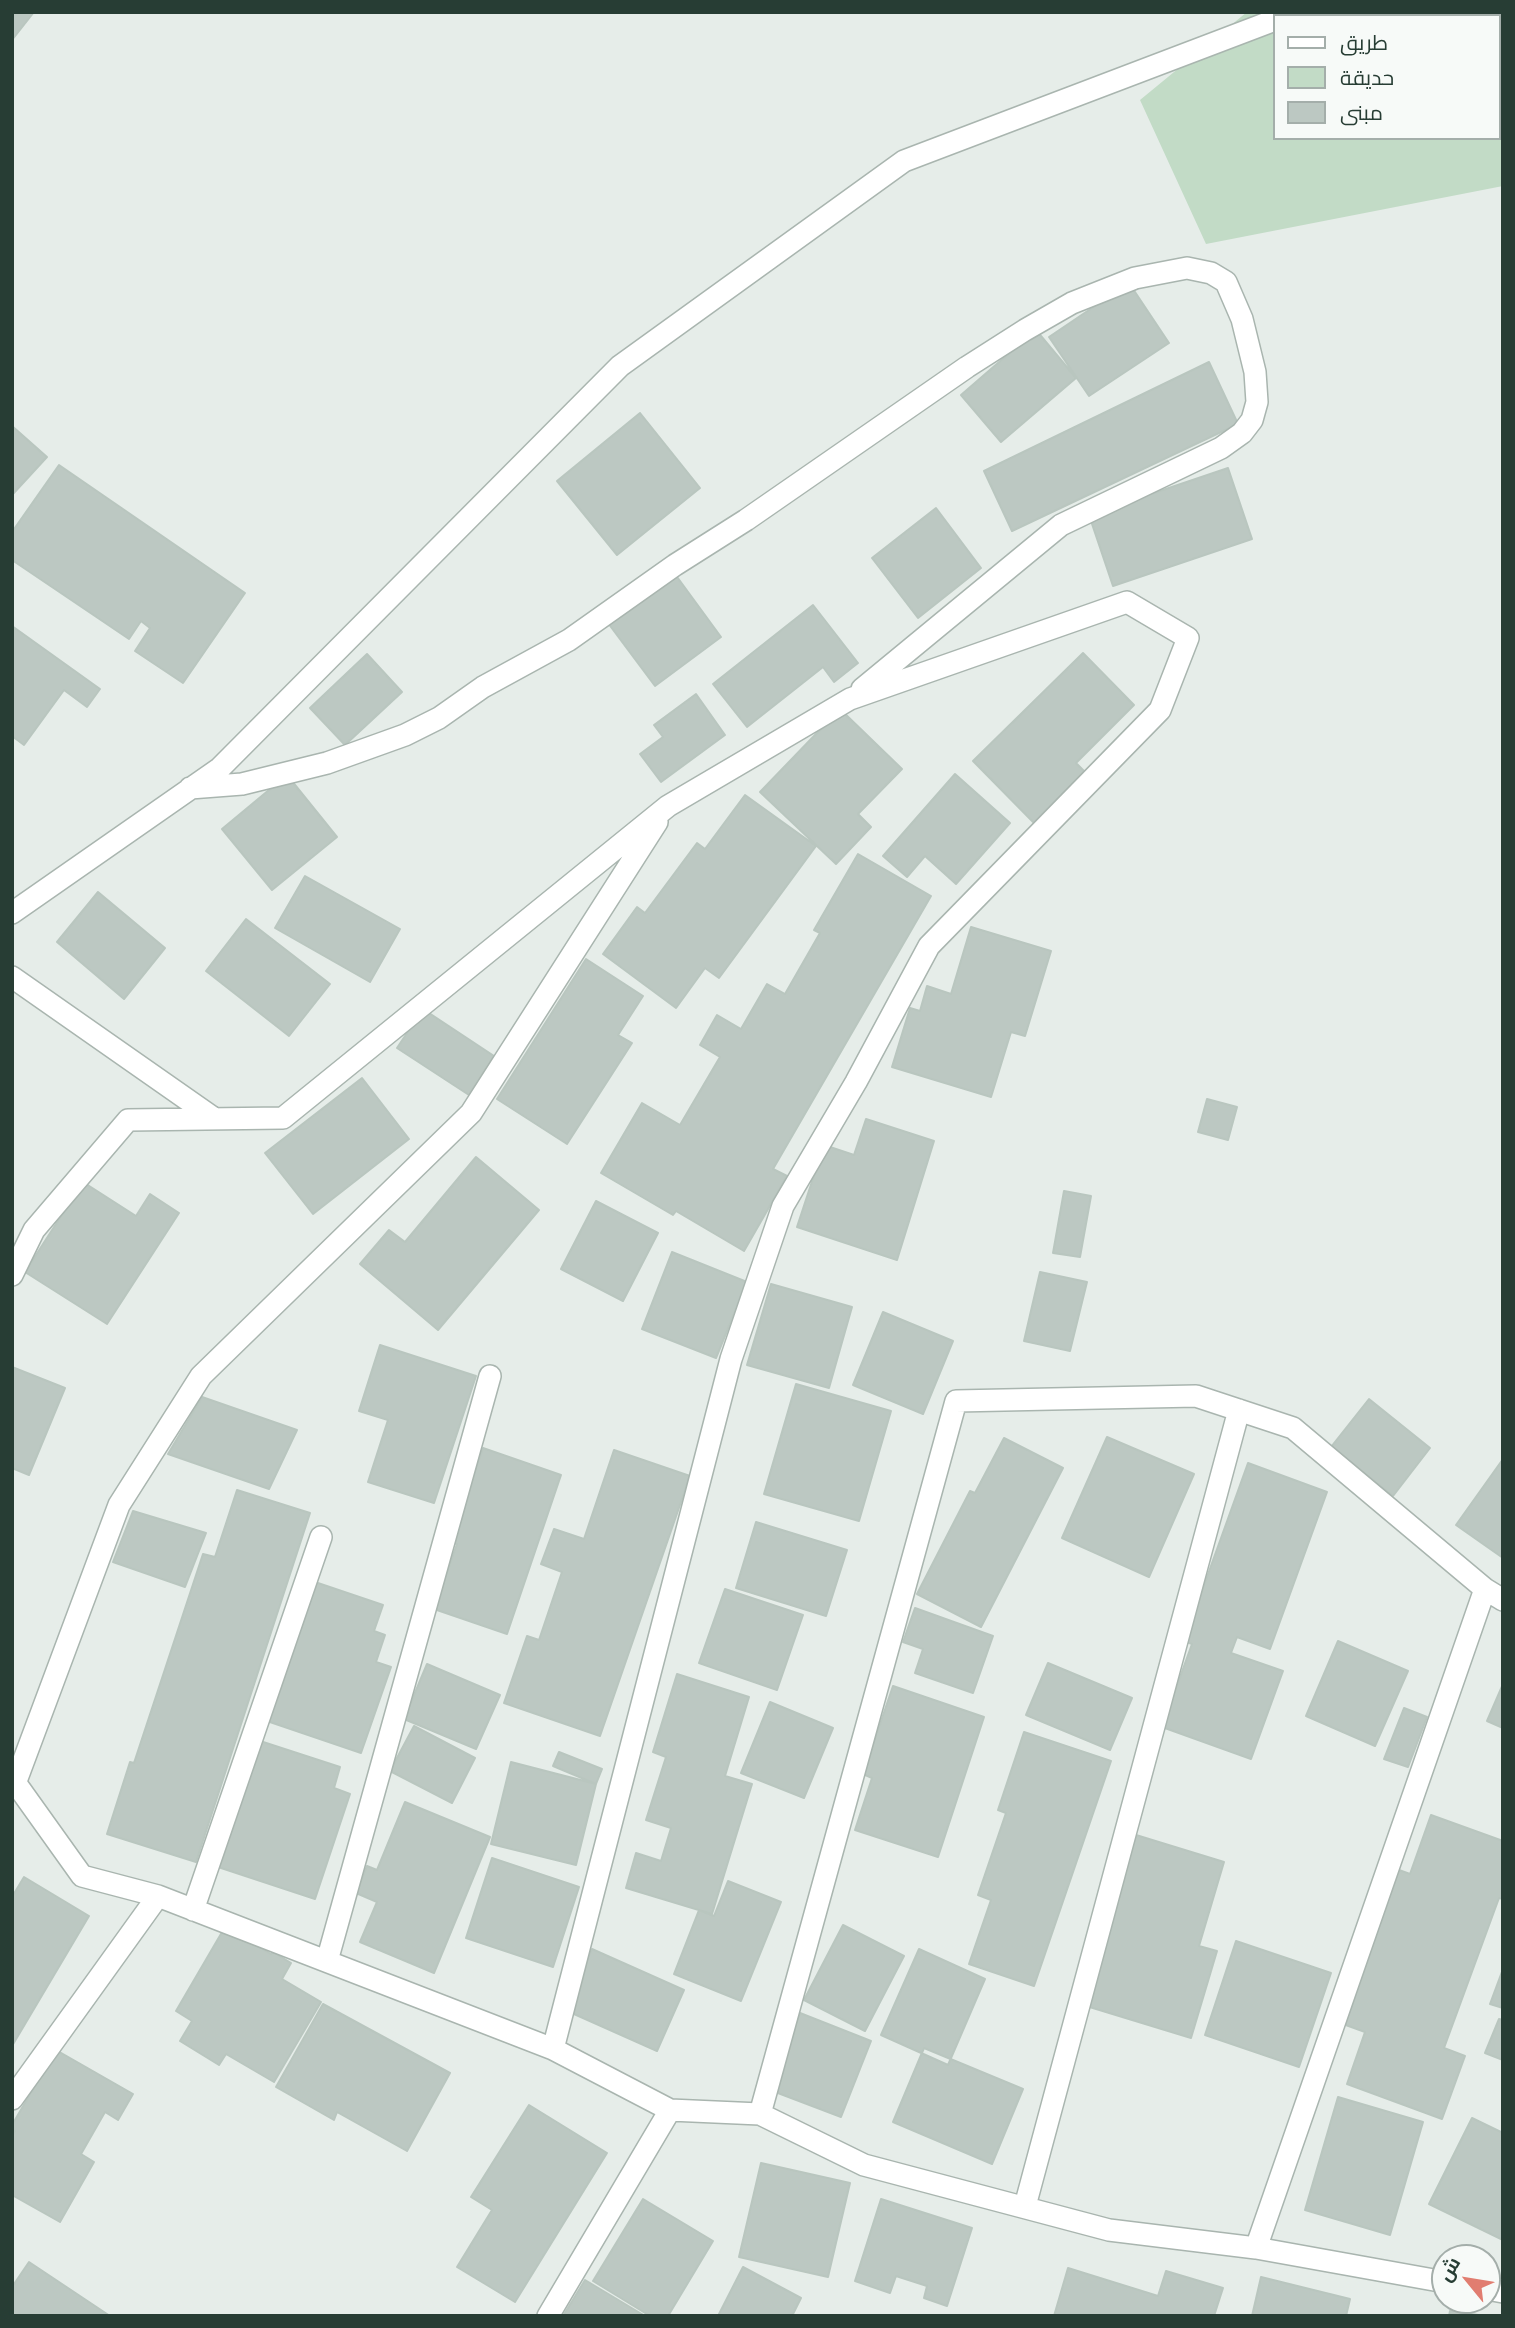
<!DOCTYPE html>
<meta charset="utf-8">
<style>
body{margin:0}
#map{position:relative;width:1515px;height:2328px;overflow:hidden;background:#e6ede9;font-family:Karla,Cairo,sans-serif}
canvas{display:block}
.frame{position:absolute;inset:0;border:14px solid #273d34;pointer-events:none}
.legend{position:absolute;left:1273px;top:14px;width:228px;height:126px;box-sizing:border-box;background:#f7faf8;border:2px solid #a4aeaa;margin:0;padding:9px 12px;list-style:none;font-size:21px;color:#273d34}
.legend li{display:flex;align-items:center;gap:14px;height:35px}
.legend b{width:35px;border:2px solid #a4aeaa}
.north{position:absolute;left:1431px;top:2244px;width:70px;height:70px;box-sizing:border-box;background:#f7faf8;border:2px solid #a4aeaa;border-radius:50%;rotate:300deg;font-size:19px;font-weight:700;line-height:28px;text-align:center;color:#273d34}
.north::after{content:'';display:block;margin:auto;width:24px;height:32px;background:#e17d70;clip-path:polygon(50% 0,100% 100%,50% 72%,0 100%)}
</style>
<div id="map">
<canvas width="1515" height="2328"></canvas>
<div class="frame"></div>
<ul class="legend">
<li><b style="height:9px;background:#fff"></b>طريق</li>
<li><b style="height:19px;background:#c2dbc6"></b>حديقة</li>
<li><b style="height:19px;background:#bcc8c2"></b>مبنى</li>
</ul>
<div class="north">ش</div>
</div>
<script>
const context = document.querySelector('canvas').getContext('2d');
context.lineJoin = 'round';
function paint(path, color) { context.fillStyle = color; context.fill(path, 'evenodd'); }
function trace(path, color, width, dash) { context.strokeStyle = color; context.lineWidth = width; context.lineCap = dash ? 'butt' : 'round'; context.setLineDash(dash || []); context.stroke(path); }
const green = new Path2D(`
 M1247 12H1503V186L1206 244 1140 100ZM1275 16H1499V138H1275Z`);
const building = new Path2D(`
 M12 12H34L12 40Z
 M1438 12H1497L1498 16H1439Z
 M1499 21 1503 33V51L1499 52Z
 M1129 283 1169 343 1089 396 1049 337Z
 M1036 330 1076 378 1001 442 961 395Z
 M1209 362 1238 424 1012 531 984 471Z
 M640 413 700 488 617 555 557 481Z
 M12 426 47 457 12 495Z
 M59 465 245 593 183 683 135 651 150 628 141 621 129 639 12 560V532Z
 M1228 468 1252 539 1113 586 1089 515Z
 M936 508 981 568 918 618 872 558Z
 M672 570 721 637 655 686 605 619Z
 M813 605 858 663 834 682 823 667 747 727 713 684Z
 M12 626 100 689 87 707 64 690 24 745 12 736Z
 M1083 653 1134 705 1076 763 1087 774 1036 825 973 761Z
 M367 654 402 692 345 745 310 708Z
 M696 694 725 735 661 782 640 754 663 737 654 725Z
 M840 709 902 769 858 814 871 827 836 864 760 792Z
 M955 774 1010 823 956 884 925 856 907 877 883 856Z
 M287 775 337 837 272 890 222 829Z
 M745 795 816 846 719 978 705 968 676 1008 603 954 637 907 645 913 697 843 705 849Z
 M858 854 931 896 773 1169 787 1176 744 1251 676 1211 673 1215 601 1173 642 1103 680 1125 720 1057 700 1045 717 1015 741 1029 767 984 785 994 820 933 814 930Z
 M305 876 400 929 370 982 275 928Z
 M98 892 165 948 124 999 57 942Z
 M246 919 330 984 289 1036 206 971Z
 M971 927 1051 951 1025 1036 1011 1032 991 1097 892 1067 910 1008 920 1011 927 986 951 994Z
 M586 959 643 996 618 1035 632 1043 567 1144 497 1099Z
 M423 1009 494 1056 469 1095 397 1048Z
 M362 1078 409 1139 313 1214 265 1153Z
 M1207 1099 1237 1107 1228 1140 1198 1132Z
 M866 1119 934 1141 897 1260 797 1227 824 1145 854 1155Z
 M476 1157 539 1210 438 1330 360 1264 389 1230 405 1242Z
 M83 1182 136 1216 150 1194 179 1213 107 1324 25 1272Z
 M1064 1191 1091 1196 1080 1257 1053 1253Z
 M596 1201 658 1233 623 1301 561 1269Z
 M672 1252 747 1282 716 1358 642 1329Z
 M1040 1272 1087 1282 1070 1351 1024 1341Z
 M771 1284 852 1307 829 1388 747 1365Z
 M883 1312 953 1341 923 1414 853 1385Z
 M380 1345 476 1376 434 1503 368 1482 388 1420 359 1411Z
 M12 1367 65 1388 29 1475 12 1468Z
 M796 1384 891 1411 859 1521 764 1494Z
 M202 1397 297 1430 269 1489 168 1454Z
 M1369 1399 1430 1448 1393 1496 1331 1447Z
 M1107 1437 1194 1474 1149 1577 1062 1538Z
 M1004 1438 1063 1468 981 1627 917 1594 970 1491 975 1493Z
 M483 1448 561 1475 507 1634 434 1609 457 1544 450 1542Z
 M614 1450 690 1476 600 1736 504 1703 527 1636 539 1640 562 1572 541 1564 554 1529 584 1539Z
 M1503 1459V1558L1456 1525Z
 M1248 1463 1327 1492 1270 1649 1237 1637 1231 1653 1283 1671 1251 1759 1162 1727 1192 1644 1184 1641Z
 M237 1490 310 1513 196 1862 107 1834 130 1762 134 1763 203 1554 215 1557Z
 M133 1511 206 1533 185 1587 113 1562Z
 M756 1522 847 1550 826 1616 736 1588Z
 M312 1581 383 1605 374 1631 385 1635 376 1662 391 1667 361 1753 264 1720Z
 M725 1589 803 1615 777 1690 699 1663Z
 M915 1608 993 1636 973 1693 915 1673 923 1649 903 1642Z
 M1338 1641 1408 1671 1375 1746 1306 1716Z
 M1048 1663 1132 1698 1110 1750 1026 1715Z
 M427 1664 500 1695 476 1749 404 1719Z
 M677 1674 749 1697 725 1776 752 1784 712 1914 626 1888 636 1853 661 1861 671 1828 646 1820 666 1757 653 1752Z
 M1503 1684V1728L1487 1721Z
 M893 1686 984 1717 938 1857 855 1830 872 1778 863 1774Z
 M770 1702 833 1728 804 1798 741 1773Z
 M1404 1708 1427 1717 1408 1767 1384 1759Z
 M414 1726 475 1758 452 1803 390 1771Z
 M1024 1732 1111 1761 1034 1986 969 1964 991 1900 978 1895 1006 1813 998 1810Z
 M257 1740 340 1767 334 1788 350 1794 315 1899 215 1866Z
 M559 1752 602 1769 596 1784 553 1766Z
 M511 1762 596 1784 576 1865 491 1844Z
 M405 1802 490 1837 434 1973 360 1942 377 1902 356 1893 367 1866 377 1870Z
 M1431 1815 1503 1841V1899L1499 1898 1444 2048 1465 2056 1442 2119 1347 2084 1365 2032 1343 2024 1399 1870 1410 1874Z
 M1136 1835 1224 1862 1199 1946 1217 1951 1191 2038 1083 2005Z
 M492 1858 579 1887 553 1967 466 1938Z
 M24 1877 89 1916 12 2046V1897Z
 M728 1881 781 1902 741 2001 674 1974 699 1910 714 1916Z
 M843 1925 904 1956 865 2031 804 2000Z
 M225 1927 271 1954 273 1952 291 1963 282 1979 321 2002 274 2082 226 2054 219 2065 180 2041 192 2021 176 2011Z
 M1236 1941 1331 1973 1299 2067 1205 2035Z
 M592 1949 684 1990 657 2051 565 2010Z
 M919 1949 985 1979 948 2065 881 2035Z
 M1503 1969V2008L1490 2004Z
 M323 2004 450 2073 407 2151 337 2112 334 2120 276 2087Z
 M800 2013 871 2041 841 2117 770 2090Z
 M1499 2019 1503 2020V2060L1485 2053Z
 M924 2048 1023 2089 992 2164 893 2122Z
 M56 2050 133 2094 118 2120 105 2112 81 2154 94 2162 60 2222 12 2195V2136L15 2131 12 2130V2125Z
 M1338 2097 1423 2122 1390 2235 1305 2210Z
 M529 2105 607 2153 515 2302 457 2267 492 2210 471 2197Z
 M1472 2118 1503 2133V2240L1429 2204Z
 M761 2163 850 2183 828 2277 739 2257Z
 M643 2199 713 2241 668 2316H650L593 2281Z
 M881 2199 972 2228 947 2306 924 2298 927 2286 896 2276 890 2293 855 2281Z
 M29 2262 110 2316H12V2287Z
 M743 2267 801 2298 792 2316H718Z
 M1068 2268 1158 2296 1166 2271 1223 2288 1214 2316H1054Z
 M1261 2277 1350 2299 1346 2316H1252Z
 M585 2280 645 2316H563Z
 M1450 2311 1485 2316H1449Z`);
const street = new Path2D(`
 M1287 16 1296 12
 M190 788 242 784 327 763 405 735 439 718 483 687 569 640 675 565 746 520 967 367 1025 330 1072 303 1135 278 1187 268 1211 273 1226 282 1242 319 1255 372 1257 402 1252 420 1242 433 1221 448 1061 525 862 689
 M12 913 220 768 620 366 904 161 1275 20
 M12 977 215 1119
 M12 1275 34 1230 128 1120 283 1118 668 806 850 699 1127 602 1188 638 1160 710 929 946 856 1082 783 1206 731 1359 553 2049
 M12 1778 82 1876 158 1896
 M16 1781 119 1505 201 1376 471 1113 657 822
 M193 1910 321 1537
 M327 1961 490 1376
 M12 2099 158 1896 553 2049 670 2110
 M760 2114 956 1401 1196 1396 1293 1428 1485 1589 1503 1600
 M1025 2206 1239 1410
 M1256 2248 1485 1589
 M1487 2289 1503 2292
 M548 2316 670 2110 760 2114 864 2165 1109 2230 1256 2248 1445 2282`);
paint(green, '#c2dbc6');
paint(building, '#bcc8c2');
trace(building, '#b9c6bf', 2);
trace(street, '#a9b5af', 24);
trace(street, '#fff', 21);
</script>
